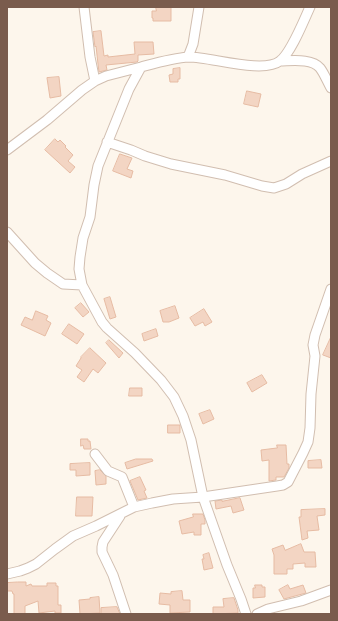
<!DOCTYPE html>
<style>
body{margin:0}
#map{position:relative;width:338px;height:621px;overflow:hidden;background:#fdf6ec;font-family:"Open Sans",sans-serif}
canvas{display:block}
.frame{position:absolute;inset:0;border:8px solid #7a5c4d;pointer-events:none}
</style>
<div id="map">
<canvas width="338" height="621"></canvas>
<div class="frame"></div>
</div>
<script>
const context = document.querySelector('canvas').getContext('2d');
context.lineJoin = 'round';
function paint(path, color) { context.fillStyle = color; context.fill(path, 'evenodd'); }
function trace(path, color, width, dash) { context.strokeStyle = color; context.lineWidth = width; context.lineCap = dash ? 'butt' : 'round'; context.setLineDash(dash || []); context.stroke(path); }
const building = new Path2D(`
 M156 7H171V21H153V18H152V11H156Z
 M101 31 104 56 108 55V57L135 54 134 42H153L154 54 138 55V61L137 62 106 65 107 70 99 72 98 64 96 46 95 47 93 32Z
 M180 68V79H178V82H170L169 75 173 74V69Z
 M59 77 61 96 50 98 47 78Z
 M247 91 261 94 258 107 244 104Z
 M55 139 58 142 60 140 66 146 65 147 73 155 68 161 75 167 70 173 45 150Z
 M120 154 132 158 127 169 133 171 131 178 113 171Z
 M110 297 116 317 110 319 104 299Z
 M81 303 89 312 83 317 75 308Z
 M175 306 179 318 169 322H163L160 311Z
 M204 309 212 322 205 326 203 322 195 326 190 318Z
 M36 311 48 316 46 320 51 323 45 336 21 325 25 317 32 320Z
 M69 324 84 334 77 344 62 334Z
 M156 329 158 336 144 341 142 334Z
 M331 337V358L323 355Z
 M109 340 123 353 119 358 106 343Z
 M90 348 106 363 98 373 93 369 84 382 77 377 82 370 76 366 81 358V357Z
 M262 375 267 383 252 392 247 383Z
 M130 388H142V396H129Z
 M210 410 214 419 203 424 199 414Z
 M168 425H180V433H168Z
 M81 439H88V441H90L91 449H84L83 445 81 446Z
 M277 445H286L287 464H289V468L284 477H276V480L269 481V460L262 461 261 450 277 448Z
 M136 459H152L153 461 127 469 125 463Z
 M321 460 322 468H308V461Z
 M90 463V475L76 476V470H70V464Z
 M100 470 106 476V484L96 485 95 471Z
 M140 477 146 490 144 491 147 498 138 500 130 481Z
 M77 497H93L92 516H76Z
 M240 498 244 510 233 513 231 506 216 509 215 501 222 500V501Z
 M325 509V515L317 516 319 530 307 531 308 538 302 540 299 517H301V510Z
 M193 514H203L205 520V524H201V535H194V532L182 534 179 521 193 517Z
 M301 544 304 552H315L316 567H305V563L293 564V569H287V574H274V555L272 549 283 545 285 550Z
 M209 553 213 568 204 570 202 559H204L203 555Z
 M18 582H26V586L31 584 32 586H47V583H56V586H58V605H61V613H55V611L39 613 38 601 25 606V614H14V594H13L12 591H7V583Z
 M255 585H262V587H265V597L253 598V588H255Z
 M288 585 290 589 303 585 306 593 284 599 279 590Z
 M182 591 183 600H190V612L170 613V605L159 604 160 593 171 594V592Z
 M99 597 100 613 80 614 79 600 90 599V598Z
 M234 598 238 610V613L213 614V607H224L223 599Z
 M117 607 120 614H101V608Z`);
const street = new Path2D(`
 M84 7 90 57 95 81
 M188 57 193 44 199 7
 M280 61C291 61 312 58 320 68 324 73 327 81 331 88
 M107 142 131 150 145 156 171 164 225 175 262 186 274 188 286 184 302 174 331 161
 M7 150 47 120 82 90 95 81 106 76 141 67
 M7 232 35 263 47 273 63 284 82 285
 M95 454 108 471 122 477 134 507
 M120 516 103 542 102 547V552L113 575 126 614
 M7 574 20 571 28 568 36 564 55 549 73 536 96 526 134 507 152 503 173 499 203 497 277 486 283 485 288 482 303 453 308 442 310 428 311 394 315 356 313 345 315 335 331 289
 M246 614 241 599 227 565 203 497 191 440 183 416 174 397 161 380 135 353 107 328 102 322 82 285 79 269 80 257 83 238 90 217 94 185 98 166 129 89 141 67C156 63 173 58 189 57 211 57 263 74 280 61 291 53 304 20 310 7
 M257 614 268 609 301 601 331 590`);
paint(building, '#f3d5c3');
trace(building, '#e6bba3', 1);
trace(street, '#d1beb0', 11);
trace(street, '#fff', 9);
</script>
